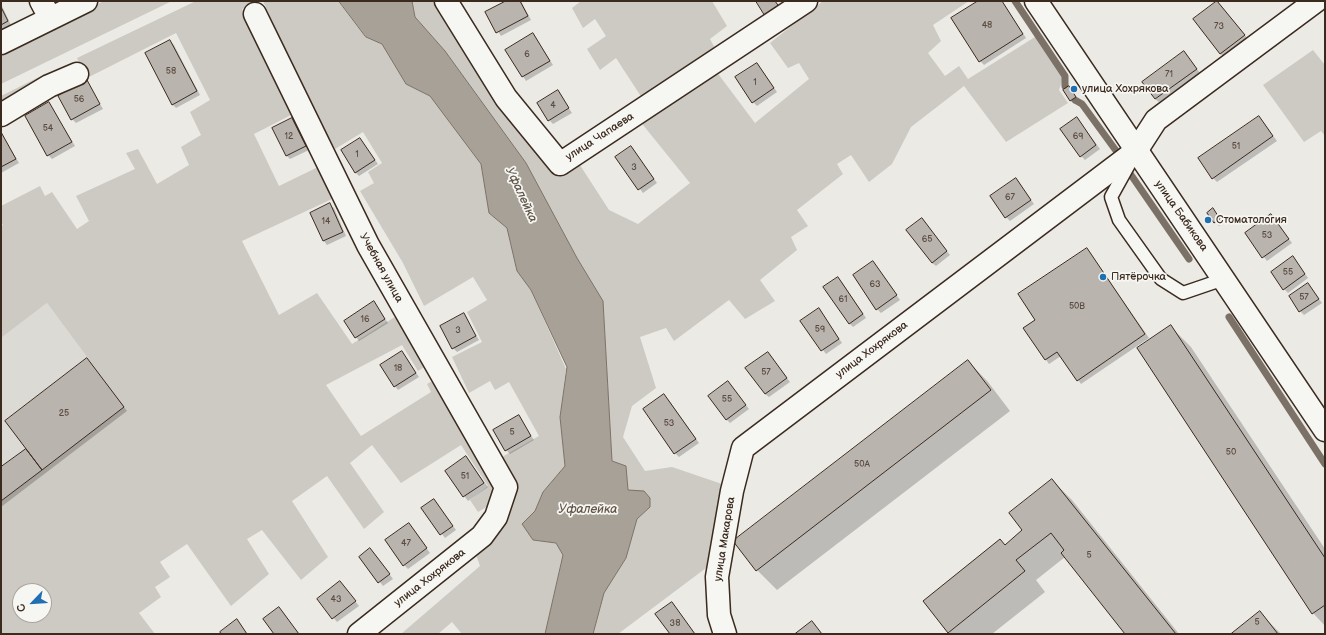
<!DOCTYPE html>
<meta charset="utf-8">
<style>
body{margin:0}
#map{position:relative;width:1326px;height:635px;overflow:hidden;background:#ebeae5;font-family:"Balsamiq Sans",sans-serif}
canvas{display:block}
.frame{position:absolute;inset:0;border:2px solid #3b2a1e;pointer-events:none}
.north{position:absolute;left:12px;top:583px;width:40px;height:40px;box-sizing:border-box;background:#f6f6f2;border:1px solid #aba49d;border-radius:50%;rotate:245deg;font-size:11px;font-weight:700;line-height:16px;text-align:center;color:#3b2a1e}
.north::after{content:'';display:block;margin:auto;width:14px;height:18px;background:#1f6fb2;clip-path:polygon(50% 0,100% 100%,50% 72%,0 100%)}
</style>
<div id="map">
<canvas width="1326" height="635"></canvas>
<div class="frame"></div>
<div class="north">С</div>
</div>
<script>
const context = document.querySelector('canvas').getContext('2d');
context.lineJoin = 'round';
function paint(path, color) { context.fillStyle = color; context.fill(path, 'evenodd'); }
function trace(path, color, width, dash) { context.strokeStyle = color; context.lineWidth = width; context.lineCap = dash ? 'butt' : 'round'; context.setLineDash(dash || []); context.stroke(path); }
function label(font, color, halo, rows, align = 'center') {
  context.font = font + ' "Balsamiq Sans",sans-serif'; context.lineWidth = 3.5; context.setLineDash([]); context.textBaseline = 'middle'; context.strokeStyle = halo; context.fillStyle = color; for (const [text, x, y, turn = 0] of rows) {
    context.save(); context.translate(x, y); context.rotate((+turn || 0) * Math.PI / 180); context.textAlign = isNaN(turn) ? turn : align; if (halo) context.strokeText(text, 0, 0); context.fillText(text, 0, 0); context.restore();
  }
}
const built = new Path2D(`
 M47 303 124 407 1 501V338Z`);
const green = new Path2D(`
 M104 1H172L1 84V52Z
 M196 1H261L242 9 269 58 293 114 254 134 279 186 318 167 332 199 242 241 279 315 317 293 352 344 398 315 429 364 418 371 402 345 326 385 361 436 431 392 427 384 436 379 502 489 498 500 478 512 470 500 488 486 461 445 401 483 372 445 350 463 384 512 364 529 327 476 292 501 328 557 301 580 262 530 247 539 269 574 231 606 187 544 160 562 170 577 155 587 161 597 139 613 155 634H1V501L124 407 47 303 1 338V226L3 225 1 222V206L40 186 45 196 52 192 77 229 89 221 76 196 135 169 126 153 138 149 157 184 189 165 181 147 201 135 190 112 210 100 176 33 87 78 77 58ZM20 591H44V615H20Z
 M263 1H339L366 37 382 44 406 84 430 96 481 164 489 213 507 228 517 271 531 290 566 369 560 417 565 466 543 492 535 511 522 524 533 540 556 543 563 555 545 634H462L452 622 438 634H401L480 566 475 552 512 488 517 485 502 457 539 436 509 382 495 390 490 381 469 393 452 357 482 342 467 312 487 300 473 277 424 306 403 263 360 191 374 183 368 172 382 163 363 132 335 149 300 82Z
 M412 1H436L498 101 578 162 609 210 638 224 690 183 639 120 716 71 755 123 809 79 799 63 788 68 770 43 823 1H969L933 25 941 41 928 53 945 76 959 66 968 79 1035 37 1063 78 1059 90 1068 103 1006 142 964 86 911 127 892 164 869 182 851 155 837 164 843 174 797 210 808 226 791 237 797 250 760 280 775 301 745 319 729 300 674 341 666 328 640 337 656 388 632 406 623 437 645 471 672 467 725 485 710 565 618 634H593L604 593 626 558 637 519 650 507 644 491H628L626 466 612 461 603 301 577 258 526 163 445 51 415 17Z
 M581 1H712L727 26 710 39 717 52 642 98 616 58 600 70 587 49 606 36 595 19 583 28 572 8Z
 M1313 50 1325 65V136L1321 131 1304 142 1263 85Z
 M49 72 1 102V96Z`);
const water = new Path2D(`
 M339 1H412L415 17 445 51 526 163 577 258 603 301 612 461 626 466 628 490 644 491 650 498V507L637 519 626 558 604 593 593 634H545L563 555 556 543 533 540 522 524 535 511 543 492 565 466 560 417 567 367 531 290 517 271 507 228 489 213 481 164 430 96 406 84 382 44 366 37Z`);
const shadow = new Path2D(`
 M508 1H521L531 20 501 36 486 12Z
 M980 1H1002L1026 38 984 65 980 61Z
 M1218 2 1248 39 1224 58 1195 20Z
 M1 4 11 25 1 30Z
 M533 34 553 65 526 81 506 50Z
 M170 41 174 45 200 95 176 108 172 104Z
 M1188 57 1200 73 1159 102 1155 99Z
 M757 64 777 92 757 106 753 102Z
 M87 82 103 109 76 123 72 119Z
 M1069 87 1079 101 1074 104 1070 100Z
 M558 92 572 113 553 124 549 120Z
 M49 104 75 146 52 159 48 155Z
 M1259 117 1277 141 1217 182 1213 178Z
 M292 119 295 123 309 150 290 159 286 155Z
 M1080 122 1100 149 1085 160 1081 156Z
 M1 133 19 163 1 173Z
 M360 139 378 164 359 176 355 172Z
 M634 151 657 183 643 193 616 157Z
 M1016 179 1034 204 1010 221 1006 217Z
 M330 205 334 208 346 236 327 245 324 241 311 213Z
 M1213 210 1223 223 1219 226 1208 213Z
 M1271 216 1292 243 1267 261 1246 233Z
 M922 219 950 255 936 266 932 263Z
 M1087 249 1149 338 1081 384 1061 356 1049 364 1024 329 1037 320Z
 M1293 257 1308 278 1288 293 1284 289Z
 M873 262 900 300 881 313 877 309Z
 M842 282 866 318 853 327 849 323Z
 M1308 285 1322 303 1304 315 1300 311Z
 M374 303 388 323 359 341 356 337Z
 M819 309 842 343 826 354 801 321Z
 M463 314 479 340 457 352 453 348Z
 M1171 327 1191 347 1325 549V626L1313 613Z
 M402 352 419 377 398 390 395 386Z
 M768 353 790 382 769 397 765 394Z
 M968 361 988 382 1010 411 777 590 757 570 735 541Z
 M91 363 127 411 1 507V468L27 449Z
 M728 382 749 409 730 423 726 419Z
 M668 399 699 443 679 457 675 453Z
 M518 417 534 440 510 454 506 450Z
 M466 457 488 487 468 501 446 471Z
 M1052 480 1072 500 1179 634H1127L1065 557 1036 580 1045 592 992 634H951L949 632 1000 540 1005 545 1024 531Z
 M434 500 456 530 445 538 423 508Z
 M409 524 430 553 408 569 404 565Z
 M374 553 393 579 383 586 360 557Z
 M340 582 359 606 337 622 318 599Z
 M1260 613 1281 634H1233Z`);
const stream = new Path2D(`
 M1015 1 1065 76V86
 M1075 100 1082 104 1117 152
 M1129 172 1189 259
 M1229 317 1325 464`);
const building = new Path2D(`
 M506 1H520L528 16 496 33 485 12Z
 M756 1H775L780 8 766 17Z
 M978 1H1002L1023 34 979 62 951 18Z
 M1217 1 1245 35 1220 54 1193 19Z
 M1 7 8 21 1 25Z
 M533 33 550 61 522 77 505 50Z
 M170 40 197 91 172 105 145 53Z
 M1184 51 1197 69 1155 99 1142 82Z
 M757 63 774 88 752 103 735 77Z
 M87 80 100 104 71 120 58 96Z
 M1069 86 1076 97 1070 101 1063 90Z
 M558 90 569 108 548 121 537 103Z
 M49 102 72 142 47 156 25 116Z
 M1259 116 1273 136 1212 179 1198 158Z
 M1077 117 1096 145 1080 157 1060 129Z
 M292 118 306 146 286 156 272 128Z
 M1 132 16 159 1 167Z
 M360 138 375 160 355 173 341 150Z
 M631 146 654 179 638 190 615 157Z
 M1016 178 1031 200 1005 218 990 196Z
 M330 203 343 232 323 241 310 213Z
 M1213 208 1220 219 1214 223 1207 213Z
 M1271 214 1289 239 1262 258 1245 233Z
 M922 218 947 251 932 263 906 230Z
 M1087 248 1145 334 1077 381 1057 352 1045 360 1023 328 1035 320 1018 294Z
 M1293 256 1305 274 1283 290 1271 272Z
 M873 261 897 295 876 310 853 275Z
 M838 277 863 314 849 324 823 287Z
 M1308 283 1319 299 1299 312 1289 296Z
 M374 301 385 319 355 338 344 321Z
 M819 308 839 339 821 351 800 321Z
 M464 313 476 336 452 349 440 326Z
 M1171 325 1325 558V605L1312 614 1137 348Z
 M402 351 416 373 394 387 380 365Z
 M768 352 787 378 765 394 745 368Z
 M87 358 124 407 42 470 5 421Z
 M968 360 991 390 756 571 733 541Z
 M728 381 746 405 726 420 708 396Z
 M664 394 696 439 674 454 643 409Z
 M519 415 531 436 505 451 493 430Z
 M26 449 42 470 1 501V467Z
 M466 456 484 483 463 497 445 471Z
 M1052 479 1176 634H1125L1061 553 1064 550 1051 533 1016 560 1025 571 948 633 923 601 1000 539 1005 545 1022 530 1009 513Z
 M434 499 453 526 440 535 421 508Z
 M409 523 427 548 403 566 385 540Z
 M370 548 390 574 378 583 359 557Z
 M340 581 356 601 332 619 317 599Z
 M672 602 695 634H670L655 614Z
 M279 607 299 634H274L263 619Z
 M1260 611 1278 634H1231Z
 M237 619 247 634H221L220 632Z
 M812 621 822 634H795Z`);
const service = new Path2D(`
 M1131 161 1111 197 1119 220 1161 279 1183 293 1224 279`);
const minor = new Path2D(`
 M41 1 50 18
 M446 1 506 98 560 164 806 1
 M255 14 368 245 506 487 496 517 482 536 359 634
 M1 43 86 1
 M1 115 49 86 77 74
 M725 634 719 615 717 577 732 491 743 448 1136 151 1156 120 1316 1`);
const primary = new Path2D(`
 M1036 1 1325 430`);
const markers = [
 [1074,89,4,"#1f6fb2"],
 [1208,220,4,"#1f6fb2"],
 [1103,277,4,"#1f6fb2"]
];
const numberNames = [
 ["48",987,26],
 ["73",1219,27],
 ["6",527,55],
 ["58",171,72],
 ["71",1169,75],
 ["1",755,83],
 ["56",79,100],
 ["4",553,106],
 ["54",48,129],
 ["12",289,137],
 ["69",1078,137],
 ["51",1236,147],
 ["1",357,155],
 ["3",634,168],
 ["67",1010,198],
 ["14",326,222],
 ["53",1267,236],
 ["65",927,240],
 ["55",1288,273],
 ["63",875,285],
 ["57",1304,298],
 ["61",843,300],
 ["50В",1077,307],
 ["16",365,320],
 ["59",820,330],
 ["3",458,331],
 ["18",398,369],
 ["57",766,373],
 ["55",727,400],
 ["25",64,414],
 ["53",669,424],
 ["5",512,433],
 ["50",1231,453],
 ["50А",862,465],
 ["51",465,477],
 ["47",406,544],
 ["5",1089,556],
 ["43",336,600],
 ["5",1257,623],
 ["38",675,624]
];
const poiNames = [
 ["улица Хохрякова",1082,89],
 ["Стоматология",1216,220],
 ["Пятёрочка",1111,277]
];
const streetNames = [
 ["улица Чапаева",600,137,-33],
 ["улица Бабикова",1181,216,55],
 ["Учебная улица",381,268,61],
 ["улица Хохрякова",872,350,-37],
 ["улица Макарова",725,539,-81],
 ["улица Хохрякова",430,578,-38]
];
const waterNames = [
 ["Уфалейка",521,195,65],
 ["Уфалейка",588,510]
];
paint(built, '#dcdad4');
paint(green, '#cdcac4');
paint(water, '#a8a198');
trace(water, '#7c7167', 1);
paint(shadow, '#0003');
trace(stream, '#7c7167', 7);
paint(building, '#bab4ae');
trace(building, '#3b2a1e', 1);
trace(service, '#3b2a1e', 15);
trace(minor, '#3b2a1e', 25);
trace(primary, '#3b2a1e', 25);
trace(service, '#f6f6f2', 12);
trace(minor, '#f6f6f2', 22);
trace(primary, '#f6f6f2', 22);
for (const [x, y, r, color] of markers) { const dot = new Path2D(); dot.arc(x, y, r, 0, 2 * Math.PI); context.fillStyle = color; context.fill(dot); trace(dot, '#f6f6f2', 1.5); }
label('9px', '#5b4c42', null, numberNames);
label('11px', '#3b2a1e', '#f6f6f2', poiNames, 'left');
label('11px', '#3b2a1e', '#f6f6f2', streetNames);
label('italic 12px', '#615449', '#f6f6f2', waterNames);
</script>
